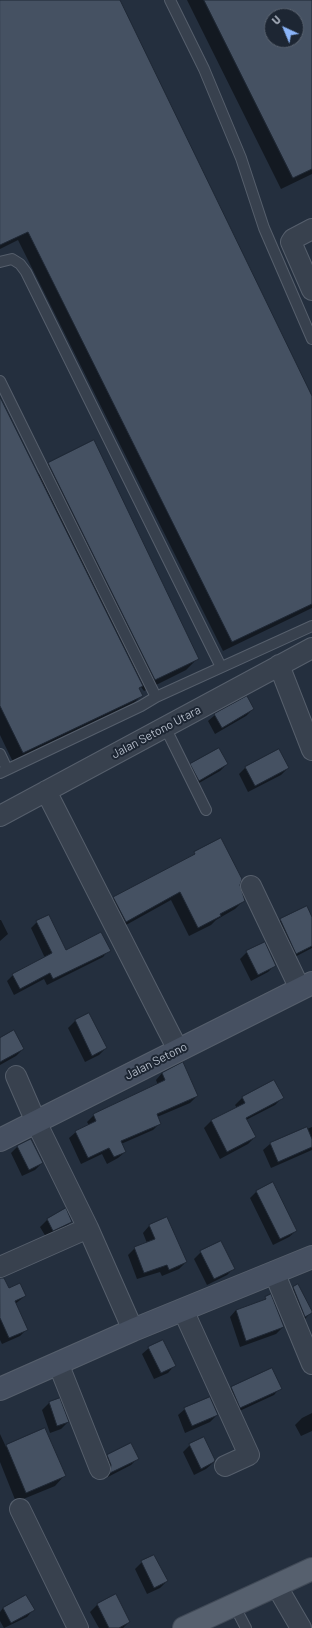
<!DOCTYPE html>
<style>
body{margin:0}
#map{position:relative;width:312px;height:1628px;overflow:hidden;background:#242f3e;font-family:Barlow,sans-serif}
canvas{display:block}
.north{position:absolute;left:264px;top:8px;width:40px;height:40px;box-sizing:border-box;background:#1d2633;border:1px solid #59626f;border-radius:50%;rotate:316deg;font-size:11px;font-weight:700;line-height:16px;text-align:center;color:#b4bcc9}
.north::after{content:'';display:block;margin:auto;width:14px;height:18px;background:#8ab4f8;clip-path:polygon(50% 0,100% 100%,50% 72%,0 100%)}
</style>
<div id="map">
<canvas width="312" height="1628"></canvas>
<div class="north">U</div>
</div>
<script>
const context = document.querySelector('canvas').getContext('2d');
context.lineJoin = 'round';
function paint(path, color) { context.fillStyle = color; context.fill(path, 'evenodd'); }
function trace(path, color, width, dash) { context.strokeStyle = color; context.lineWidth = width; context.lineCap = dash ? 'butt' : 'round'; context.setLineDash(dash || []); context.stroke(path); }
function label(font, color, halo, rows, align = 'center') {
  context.font = font + ' Barlow,sans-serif'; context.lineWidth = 4; context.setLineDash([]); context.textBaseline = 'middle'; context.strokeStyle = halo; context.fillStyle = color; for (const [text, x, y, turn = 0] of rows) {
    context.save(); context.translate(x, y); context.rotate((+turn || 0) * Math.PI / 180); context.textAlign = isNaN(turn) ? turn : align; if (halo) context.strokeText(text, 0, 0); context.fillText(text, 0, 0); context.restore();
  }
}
const shadow = new Path2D(`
 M0 0H119L312 398V608L223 651 18 240 0 249Z
 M187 0H312V174L281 189ZM272 16H296V40H272Z
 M0 399 38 474 48 464 93 442 197 659 186 670 144 691 141 687 139 689 142 695 132 705 13 762 0 735Z
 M253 709 246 716 215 734 208 721 215 715Z
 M278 750 288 768 281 775 248 792 239 774 245 768Z
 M227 764 220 771 192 787 184 772 191 765Z
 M195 853 238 885 244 900 235 909 216 920 211 925 189 936 171 900 117 930 105 907 114 898 191 857Z
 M0 920H1L8 934 0 941Z
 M281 920H312V948L289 960 274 927Z
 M37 922 65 951 109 950 103 957 47 985 44 979 14 995 7 981 13 975 45 958 31 928Z
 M247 952 275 965 268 972 251 981 240 959Z
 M89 1014 106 1048 99 1055 85 1062 68 1028 75 1021Z
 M0 1039 23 1049 16 1056 0 1065Z
 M162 1073 197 1096 190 1103 157 1117 160 1123 153 1130 121 1144 125 1152 118 1158 107 1164 102 1154 81 1164 69 1138 76 1132 89 1125 87 1122 94 1115 158 1085 156 1080Z
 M273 1082 282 1098 275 1105 246 1120 255 1137 248 1144 220 1159 204 1128 211 1121 237 1108 235 1105 242 1098Z
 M312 1127V1150L271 1168 263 1150 270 1144Z
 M18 1146 42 1163 35 1170 22 1176 11 1153Z
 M257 1191 296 1231 289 1237 273 1245 250 1198Z
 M65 1210 71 1222 64 1229 46 1237 40 1227 47 1220Z
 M167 1218 186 1262 179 1269 162 1276 160 1272 137 1279 128 1255 135 1248 147 1243 143 1233 149 1226Z
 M201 1252 233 1269 227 1275 207 1285 194 1259Z
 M298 1285 311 1312 305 1319 298 1323 286 1295Z
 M0 1293 25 1296 15 1304 27 1329 20 1336 2 1344 0 1340Z
 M266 1298 283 1327 276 1334 240 1347 230 1317 236 1310 262 1302Z
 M149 1348 174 1366 168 1373 154 1379 142 1354Z
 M271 1369 280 1388 274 1395 233 1414 225 1395 231 1388Z
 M59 1400 68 1422 61 1429 50 1433 42 1410 49 1403Z
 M185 1409 217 1415 210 1422 185 1433 178 1415Z
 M312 1413V1431L301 1436 295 1425 302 1418Z
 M0 1434 6 1447 7 1446 64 1476 55 1486 16 1502 0 1462Z
 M190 1445 214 1462 206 1469 194 1475 183 1452Z
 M108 1456 138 1458 131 1465 104 1479V1472L101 1463Z
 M142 1562 167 1581 160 1588 147 1594 135 1569Z
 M116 1596 129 1622 123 1628H99L90 1612 97 1605Z
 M3 1608 33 1610 27 1617 4 1628 0 1621V1612Z`);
const building = new Path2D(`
 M0 0H120L312 396V604L232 642 28 232 0 245Z
 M204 0H312V169L293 178ZM272 16H296V40H272Z
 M0 397 143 686 139 688 143 696 23 753 0 706Z
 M94 440 199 659 155 680 48 463Z
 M247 696 254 709 222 728 214 714Z
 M219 748 228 764 199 781 190 764Z
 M279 749 289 768 255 786 245 767Z
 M221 838 242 879 240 885 245 901 220 914 221 916 198 928 180 892 126 922 113 897 195 854 194 852Z
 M307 906 312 917V946L296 954 280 919Z
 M49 915 66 950 101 932 111 951 53 979 50 973 20 989 12 974 52 953 36 921Z
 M265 942 276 966 258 975 246 951Z
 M89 1013 107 1048 92 1056 75 1020Z
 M14 1030 24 1049 0 1062V1038Z
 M183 1062 198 1096 157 1114 161 1124 121 1141 126 1152 114 1157 109 1148 88 1158 75 1131 96 1121 93 1114 165 1080 162 1073Z
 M274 1080 284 1098 246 1118 256 1137 227 1152 211 1120 245 1103 242 1097Z
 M307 1127 312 1139V1147L278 1162 270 1143Z
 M31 1139 43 1163 29 1170 17 1146Z
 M273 1182 297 1231 280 1239 256 1191Z
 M66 1208 72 1222 53 1231 47 1219Z
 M167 1217 187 1262 169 1270 167 1265 144 1273 134 1247 155 1239 149 1225Z
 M221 1241 235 1269 214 1279 200 1251Z
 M0 1278H4L9 1288 20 1283 26 1296 15 1301 28 1330 9 1338 0 1318Z
 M298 1284 312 1311V1313L305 1317 293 1287Z
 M271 1294 284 1327 246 1341 236 1310 266 1299 265 1297Z
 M163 1340 176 1366 161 1373 148 1347Z
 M272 1368 282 1389 240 1408 231 1387Z
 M210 1397 218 1415 192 1426 184 1408Z
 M60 1398 69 1422 57 1426 49 1402Z
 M45 1428 66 1476 26 1493 6 1445Z
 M204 1437 215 1460 214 1462 201 1469 189 1444Z
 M131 1443 139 1459 110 1473 111 1465 107 1455Z
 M154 1555 168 1581 154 1588 141 1561Z
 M116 1594 130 1622 119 1628H109L97 1604Z
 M26 1595 35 1610 11 1623 3 1608Z`);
const lane = new Path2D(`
 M170 0 204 69 241 158 264 228 312 339
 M0 262 12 259 20 264 26 272 221 667
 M0 381 156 697
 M165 727 206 810
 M0 754 7 769
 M0 773 141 706 156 697 312 626
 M234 1605 246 1628`);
const street = new Path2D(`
 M312 229 293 239 291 242 312 290
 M279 665 312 750
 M46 791 178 1050
 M0 816 312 648
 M251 886 300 989
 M16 1076 36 1122 88 1228 133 1330
 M0 1267 88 1228
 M274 1272 312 1364
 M183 1310 249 1455 225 1466
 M58 1363 100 1469
 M20 1509 78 1628
 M276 1585 301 1628`);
const secondary = new Path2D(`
 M0 1140 312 983
 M0 1389 133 1330 312 1257`);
const primary = new Path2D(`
 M184 1628 312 1569`);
const streetNames = [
 ["Jalan Setono Utara",156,732,-28],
 ["Jalan Setono",156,1061,-27]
];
paint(shadow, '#0007');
paint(building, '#455162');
trace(building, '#1f2835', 1);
trace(lane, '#565f6c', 12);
trace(street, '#565f6c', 22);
trace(secondary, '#565f6c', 24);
trace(primary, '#414a57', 24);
trace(lane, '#38414e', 10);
trace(street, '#38414e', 20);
trace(secondary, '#465061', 22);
trace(primary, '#56606e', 22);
label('12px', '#b4bcc9', '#1d2633', streetNames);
</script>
